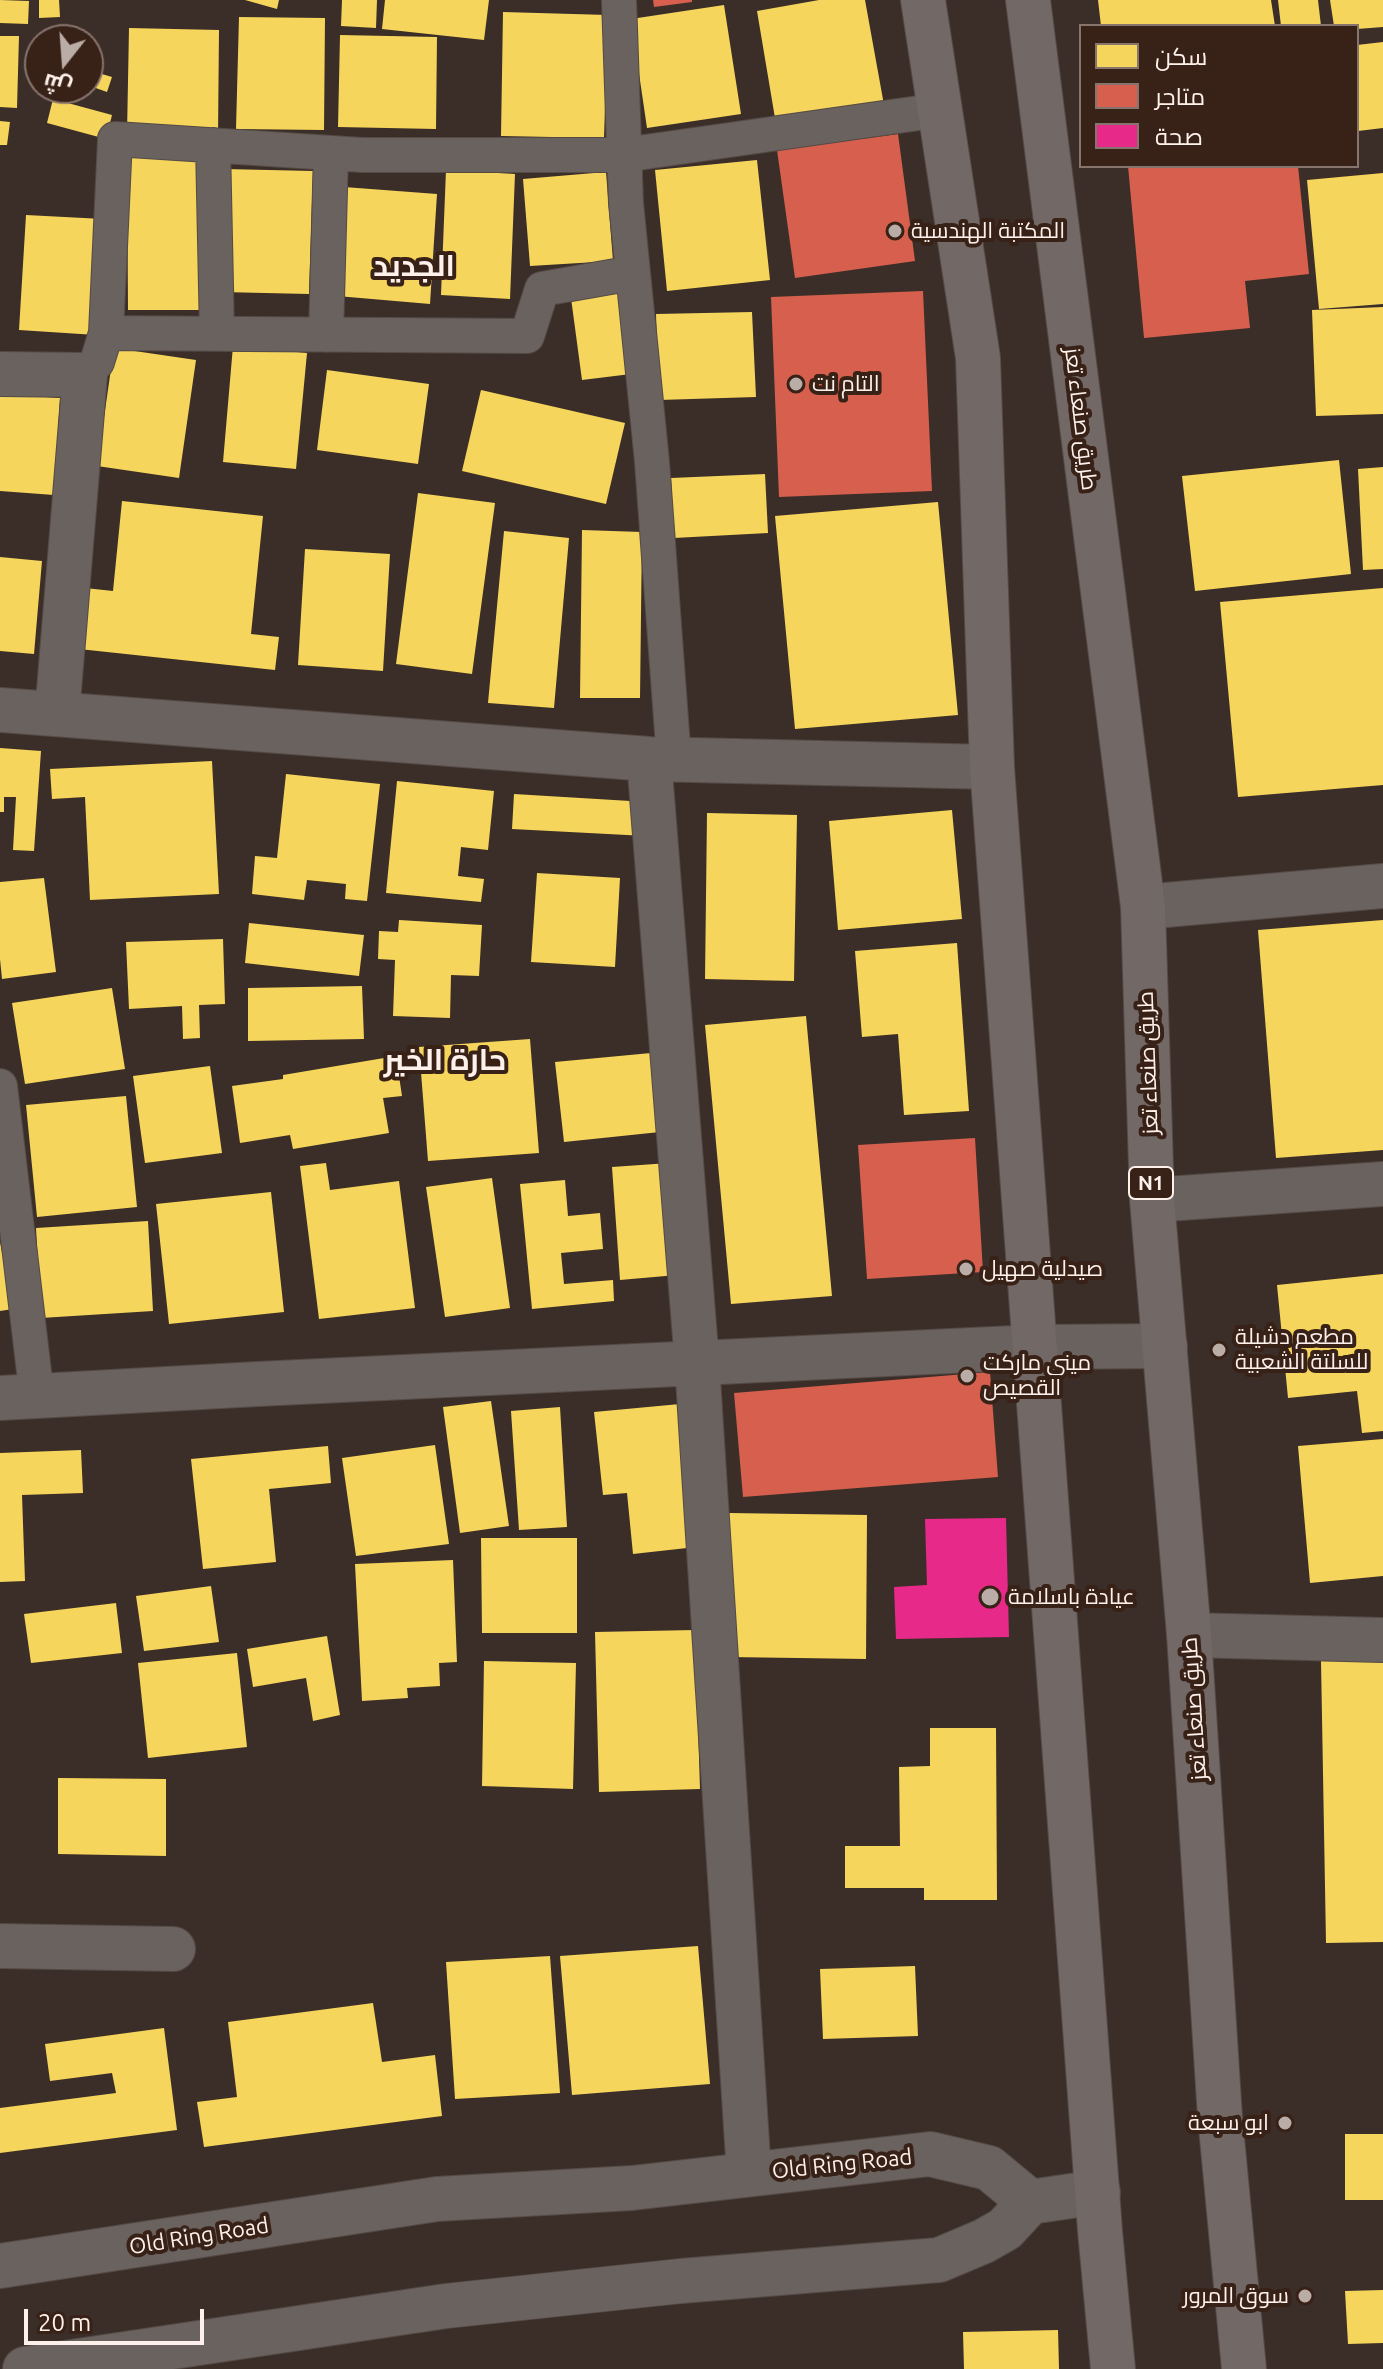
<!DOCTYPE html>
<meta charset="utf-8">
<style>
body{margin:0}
#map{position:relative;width:1383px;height:2369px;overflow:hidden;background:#3b2e28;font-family:Ubuntu,Cairo,sans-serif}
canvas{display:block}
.legend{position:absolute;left:1079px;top:24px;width:280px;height:144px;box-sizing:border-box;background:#382117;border:2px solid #87746c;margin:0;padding:10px 14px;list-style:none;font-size:24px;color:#fef1ec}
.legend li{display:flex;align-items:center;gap:16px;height:40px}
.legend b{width:40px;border:2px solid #87746c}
.north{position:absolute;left:24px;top:24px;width:80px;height:80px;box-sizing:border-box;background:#382117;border:2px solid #87746c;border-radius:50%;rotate:197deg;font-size:22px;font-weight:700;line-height:32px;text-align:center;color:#fef1ec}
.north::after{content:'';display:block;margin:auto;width:28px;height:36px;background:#baada7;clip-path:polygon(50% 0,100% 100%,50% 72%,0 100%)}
.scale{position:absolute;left:24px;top:2309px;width:180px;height:36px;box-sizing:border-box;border:4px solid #fef1ec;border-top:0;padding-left:10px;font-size:24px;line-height:28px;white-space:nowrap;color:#fef1ec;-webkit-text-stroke:6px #382117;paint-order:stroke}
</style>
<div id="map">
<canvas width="1383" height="2369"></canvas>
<ul class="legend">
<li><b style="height:22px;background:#f6d55c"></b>سكن</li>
<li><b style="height:22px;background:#d6604d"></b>متاجر</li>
<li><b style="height:22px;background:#e7298a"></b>صحة</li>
</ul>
<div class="north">ش</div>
<div class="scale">20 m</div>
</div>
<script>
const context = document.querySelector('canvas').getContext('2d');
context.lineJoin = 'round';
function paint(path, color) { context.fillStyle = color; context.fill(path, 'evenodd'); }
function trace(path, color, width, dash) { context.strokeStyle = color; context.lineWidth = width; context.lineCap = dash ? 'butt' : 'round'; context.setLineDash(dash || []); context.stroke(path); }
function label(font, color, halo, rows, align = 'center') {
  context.font = font + ' Ubuntu,Cairo,sans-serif'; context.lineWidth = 8; context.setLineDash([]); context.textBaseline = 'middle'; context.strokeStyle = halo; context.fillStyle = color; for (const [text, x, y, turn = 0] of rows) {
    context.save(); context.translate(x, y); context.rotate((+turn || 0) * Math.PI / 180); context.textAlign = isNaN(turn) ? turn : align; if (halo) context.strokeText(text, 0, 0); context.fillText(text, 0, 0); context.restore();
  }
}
const homes = new Path2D(`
 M0 0 29 1 28 24 0 23Z
 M39 0H59L60 17 39 18Z
 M245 0H279L277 9Z
 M342 0H377L376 28 341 26Z
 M385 0H489L484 40 382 29Z
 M819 0H865L884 105 776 124 757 11Z
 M1098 0H1271L1275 26H1101Z
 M1278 0H1318L1321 26H1281Z
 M1330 0H1383V27L1357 29V26H1334Z
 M724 5 741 114 647 128 631 19Z
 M503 12 608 15 604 138 501 136Z
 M239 17 325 18 324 130 236 129Z
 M129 28 219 30 218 136 127 134Z
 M340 35 437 37 436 129 338 127Z
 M0 36H19L17 108 0 107Z
 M1383 42V128L1358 131 1357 45Z
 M95 72 112 77 107 92 90 86Z
 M53 99 112 115 106 139 47 123Z
 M0 121 10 122 7 145H0Z
 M127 149H199L200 310H128Z
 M757 160 770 280 667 291 655 170Z
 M224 169 313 171 309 294 221 292Z
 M446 170 515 174 510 299 441 295Z
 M606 172 613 261 530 266 523 179Z
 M1383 173V304L1319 309 1307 180Z
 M344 187 437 194 430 304 337 296Z
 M26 215 103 219 96 335 19 330Z
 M620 291 631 374 582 380 571 298Z
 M1383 307V414L1316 416 1312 310Z
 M752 312 756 397 659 400 656 314Z
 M233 346 307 353 296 469 223 462Z
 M114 348 196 360 179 478 97 466Z
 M327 370 429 384 418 464 317 450Z
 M481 390 625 423 606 504 462 471Z
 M0 394 60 398 54 495 0 491Z
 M1339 460 1351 574 1195 591 1182 476Z
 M1383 467V569L1363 570 1358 469Z
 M765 474 768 533 674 538 671 478Z
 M418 493 495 503 472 674 396 664Z
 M122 501 263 516 251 634 279 637 275 670 79 649 85 588 113 591Z
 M938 502 958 715 795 729 775 516Z
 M582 530 642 532 640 698H580Z
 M504 531 569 538 554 708 488 703Z
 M305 549 390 554 383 671 298 665Z
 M0 557 42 561 34 654 0 651Z
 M1383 588V785L1238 797 1220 602Z
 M0 748 41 751 34 851 13 850 16 797H4V812H0Z
 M212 761 219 894 90 900 85 797 52 799 50 769Z
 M286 774 380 784 367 901 345 899 346 884 307 880 304 900 252 894 255 856 277 858Z
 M397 781 494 791 488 850 461 847 458 876 484 879 481 902 386 893Z
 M514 794 647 802 646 836 512 829Z
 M952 810 962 919 838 930 829 821Z
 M707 813 797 815 794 981 705 979Z
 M537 873 620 878 615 967 531 962Z
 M44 878 56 972 2 979 0 959V882Z
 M399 920 482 925 479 976 451 975 450 1018 393 1016 395 960 378 959 379 931 398 932Z
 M1383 920V1150L1276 1158 1258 930Z
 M249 923 364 935 359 976 245 963Z
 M223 939 225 1004 199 1005 200 1038 183 1039 182 1006 129 1009 126 942Z
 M957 943 969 1111 904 1115 898 1034 862 1037 855 951Z
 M362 986 364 1039 248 1041V988Z
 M112 988 125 1069 25 1084 12 1003Z
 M806 1016 832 1296 731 1304 705 1025Z
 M530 1039 539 1153 428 1161 419 1047Z
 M651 1053 660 1132 564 1142 555 1062Z
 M396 1056 402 1096 383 1098 389 1133 293 1149 290 1135 240 1143 232 1086 283 1079V1075Z
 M210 1066 222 1153 145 1163 133 1076Z
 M126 1096 137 1207 37 1217 26 1105Z
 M326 1163 330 1190 399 1181 415 1308 319 1319 300 1166Z
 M669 1163 677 1275 620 1280 612 1167Z
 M492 1178 510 1308 445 1317 426 1187Z
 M565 1180 568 1216 600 1213 603 1249 561 1253 564 1284 613 1280 614 1301 532 1309 520 1184Z
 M271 1192 284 1312 169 1324 156 1204Z
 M148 1221 153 1311 41 1318 36 1228Z
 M0 1242 13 1309 0 1311Z
 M1383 1274V1431L1362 1433 1357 1391 1288 1398 1277 1285Z
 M491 1401 509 1526 460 1533 443 1407Z
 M680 1404 696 1547 633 1554 627 1493 603 1495 594 1412Z
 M560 1407 567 1527 519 1530 511 1411Z
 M1383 1439V1576L1310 1583 1298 1446Z
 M435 1445 449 1544 356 1556 342 1458Z
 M328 1446 331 1483 269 1489 276 1562 203 1569 191 1459Z
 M81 1450 83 1493 22 1495 25 1581 0 1582V1453Z
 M729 1513 867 1515 866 1659 729 1657Z
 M481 1538H577V1633H482Z
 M453 1560 457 1662 439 1663 440 1686 407 1688 408 1698 362 1701 355 1564Z
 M211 1586 219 1642 144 1651 136 1596Z
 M116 1603 122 1653 31 1663 24 1614Z
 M695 1630 700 1789 599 1792 595 1632Z
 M327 1636 340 1715 313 1721 306 1678 253 1687 247 1649Z
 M237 1653 247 1747 148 1758 138 1663Z
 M1383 1660V1942L1326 1943 1321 1661Z
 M484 1661 576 1663 573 1789 482 1786Z
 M930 1728H996L997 1900H924V1888H845V1846H900L899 1767 930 1766Z
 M58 1778 166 1779V1856L58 1854Z
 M698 1946 710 2084 572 2095 560 1956Z
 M550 1956 560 2093 455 2099 446 1962Z
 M915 1966 918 2036 823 2039 820 1969Z
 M373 2003 382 2062 435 2055 442 2116 204 2147 197 2102 237 2097 228 2022Z
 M164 2028 177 2130 0 2153V2108L116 2093 112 2073 50 2081 45 2044Z
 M1345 2134H1383V2200H1345Z
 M1383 2290V2343L1348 2344 1345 2291Z
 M1058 2330 1059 2369H964L963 2332Z`);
const shops = new Path2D(`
 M653 0H692V2L654 7Z
 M898 134 915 261 795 278 777 150Z
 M1128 166H1298L1309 274 1245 281 1250 328 1144 338Z
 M923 291 932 491 779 497 771 297Z
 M975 1138 983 1272 867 1279 858 1145Z
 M990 1372 998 1477 743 1497 734 1393Z`);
const health = new Path2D(`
 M1006 1518 1009 1637 896 1639 894 1587 927 1585 925 1519Z`);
const service = new Path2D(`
 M619 0 626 203 652 462 674 760
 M213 145 217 334
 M106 333 115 139 362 155H624L940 110
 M326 335 331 153
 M85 375 97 362 106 333 527 336 542 289 633 273
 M0 1086 37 1397`);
const minor = new Path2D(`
 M0 374 85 375 57 714
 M0 710 649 759 992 767
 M649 759 697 1363 749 2174
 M0 1398 258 1384 1035 1347 1165 1346
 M1189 1635 1383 1640
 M0 1946 173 1949`);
const tertiary = new Path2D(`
 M1143 907 1383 886
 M1152 1200 1383 1184
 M1030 2202 1098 2192
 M0 2266 437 2199 632 2188 930 2154 989 2168 1030 2202
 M25 2369 446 2306 681 2281 939 2260 984 2241 1005 2229 1030 2202`);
const trunk = new Path2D(`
 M923 0 978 358 992 767 1100 2231 1113 2369
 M1028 0 1143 907 1152 1200 1189 1635 1220 2117 1244 2369`);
const markers = [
 [895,231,8,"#baada7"],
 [796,384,8,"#baada7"],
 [966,1269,8,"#baada7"],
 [1219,1350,8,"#baada7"],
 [967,1376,8,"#baada7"],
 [990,1597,10,"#baada7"],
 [1285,2123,8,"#baada7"],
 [1305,2296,8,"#baada7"]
];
const shields = [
 [1151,1183,44]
];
const shieldNames = [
 ["N1",1151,1183]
];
const poiNames = [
 ["المكتبة الهندسية",911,231],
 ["التام نت",812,384],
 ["صيدلية صهيل",982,1269],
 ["مطعم دشيلة",1235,1337],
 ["للسلتة الشعبية",1235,1362],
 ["ميني ماركت",983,1363],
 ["القصيص",983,1388],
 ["عيادة باسلامة",1008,1597],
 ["ابو سبعة",1269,2123,"right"],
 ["سوق المرور",1289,2296,"right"]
];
const streetNames = [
 ["طريق صنعاء تعز",1081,419,83],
 ["طريق صنعاء تعز",1148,1063,-92],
 ["طريق صنعاء تعز",1194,1709,-94],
 ["Old Ring Road",842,2164,-6],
 ["Old Ring Road",199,2236,-9]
];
const districtNames = [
 ["الجديد",414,266],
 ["حارة الخير",445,1060]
];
paint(homes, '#f6d55c');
paint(shops, '#d6604d');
paint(health, '#e7298a');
trace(service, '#554a45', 36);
trace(minor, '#554a45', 46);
trace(tertiary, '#554a45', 46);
trace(trunk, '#554a45', 46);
trace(service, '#69625f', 34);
trace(minor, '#69625f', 44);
trace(tertiary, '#69625f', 44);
trace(trunk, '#726866', 44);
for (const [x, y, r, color] of markers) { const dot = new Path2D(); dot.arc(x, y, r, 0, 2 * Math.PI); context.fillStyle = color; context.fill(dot); trace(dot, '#382117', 3); }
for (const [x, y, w] of shields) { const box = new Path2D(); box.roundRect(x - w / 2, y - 16, w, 32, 6); context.fillStyle = '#382117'; context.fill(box); trace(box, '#fef1ec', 2); }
label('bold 20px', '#fef1ec', null, shieldNames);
label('22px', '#fef1ec', '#382117', poiNames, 'left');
label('22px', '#fef1ec', '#382117', streetNames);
label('bold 30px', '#fef1ec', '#382117', districtNames);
</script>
